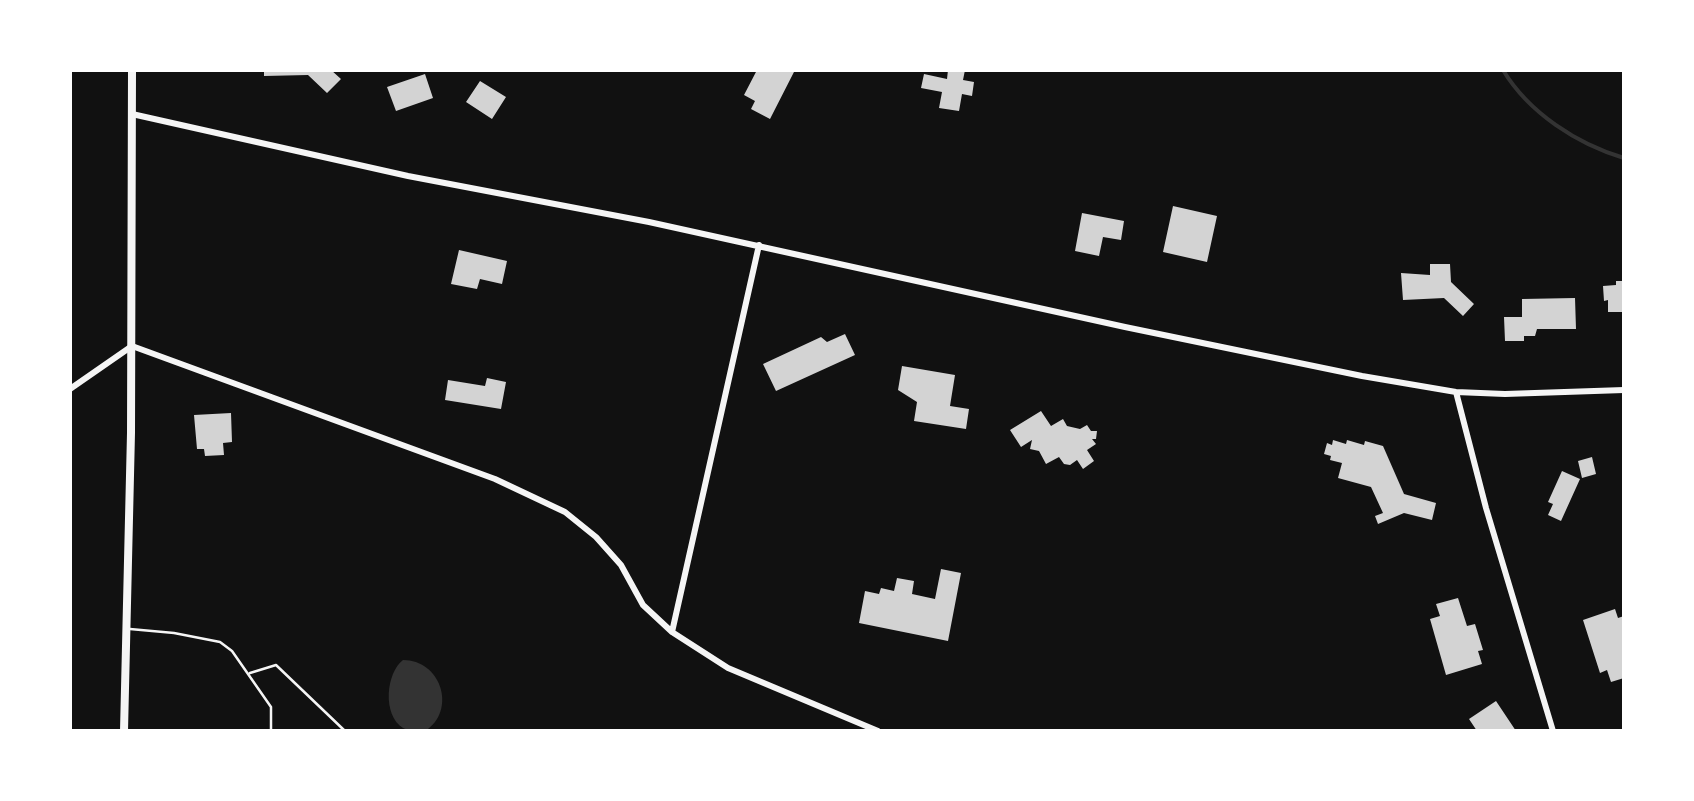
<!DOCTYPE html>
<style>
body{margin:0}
#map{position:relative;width:1694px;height:801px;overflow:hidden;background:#111;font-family:"Source Sans 3",sans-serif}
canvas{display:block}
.frame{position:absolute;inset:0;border:72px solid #fff;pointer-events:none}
</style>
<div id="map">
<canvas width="1694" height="801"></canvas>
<div class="frame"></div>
</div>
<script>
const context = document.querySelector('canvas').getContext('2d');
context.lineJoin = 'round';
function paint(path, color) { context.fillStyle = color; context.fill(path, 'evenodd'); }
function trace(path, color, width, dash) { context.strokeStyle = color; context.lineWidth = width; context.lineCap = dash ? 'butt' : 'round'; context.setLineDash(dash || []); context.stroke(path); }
const water = new Path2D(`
 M403 660C440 660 456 707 428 729 419 731 411 732 403 728 382 715 386 673 403 660Z`);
const stream = new Path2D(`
 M1503 70C1529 113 1577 144 1624 158`);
const building = new Path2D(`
 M264 70H331L341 79 327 93 308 75 264 76Z
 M757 70H795L770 119 751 109 755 101 744 95Z
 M948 70H965L963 80 974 82 972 96 962 94 959 111 939 108 942 92 921 88 924 74 947 79Z
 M425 74 433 98 396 111 387 87Z
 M480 81 506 97 492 119 466 102Z
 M1173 206 1217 216 1207 262 1163 252Z
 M1082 213 1124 221 1121 240 1103 237 1099 256 1075 251Z
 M459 250 507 261 502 284 480 279 477 289 451 284Z
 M1430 264H1450L1451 282 1474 304 1463 316 1444 298 1403 300 1401 273 1430 275Z
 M1616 281H1624V312H1608V300L1604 301 1603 286 1616 285Z
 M1575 298 1576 329H1537L1535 336H1524V341H1505L1504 317H1522V299Z
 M845 334 855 355 776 391 763 364 821 337 827 342Z
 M902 366 955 375 950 406 969 409 966 429 914 421 917 402 898 390Z
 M487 378 506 382 501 409 445 400 448 380 485 386Z
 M1041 411 1051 426 1063 419 1067 426 1080 429 1087 425 1091 431H1097L1096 439H1092L1096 444 1087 450 1094 461 1083 469 1077 460 1070 465 1064 464 1059 457 1046 464 1039 451 1030 449 1032 440 1021 447 1010 430Z
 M231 413 232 442 223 443 224 455 205 456 204 449H197L194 415Z
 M1333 440 1346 444 1347 440 1364 445 1365 441 1383 446 1404 494 1436 503 1432 520 1404 513 1378 524 1375 516 1383 513 1371 487 1338 478 1342 463 1330 460 1331 456 1324 454 1327 443 1332 445Z
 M1592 457 1596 474 1582 478 1578 461Z
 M1562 471 1580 479 1561 521 1548 515 1553 504 1548 502Z
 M941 569 961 573 948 641 859 623 865 591 879 594 881 588 894 591 897 578 914 581 912 594 935 599Z
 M1458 598 1467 626 1475 624 1483 650 1478 651 1482 664 1446 675 1430 619 1440 616 1436 604Z
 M1615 609 1618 618 1624 616V678L1611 682 1607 670 1600 673 1583 620Z
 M1496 701 1516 731H1477L1469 719Z`);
const service = new Path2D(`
 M130 629 174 633 220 642 232 651 271 707V731
 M250 673 276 665 345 731`);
const minor = new Path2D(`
 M132 114 408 176 649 222 1125 327 1362 376 1456 392 1505 394 1624 390
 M759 245 672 632 728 668 878 731
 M70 389 132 346 495 479 565 512 596 537 621 565 643 605 672 632
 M1456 392 1486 508 1553 731`);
const tertiary = new Path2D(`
 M124 731 131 433 132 70`);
paint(water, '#333');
trace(stream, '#333', 4);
paint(building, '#d3d3d3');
trace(service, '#f5f5f5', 2.5);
trace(minor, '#f5f5f5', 6);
trace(tertiary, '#f5f5f5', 8);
</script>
